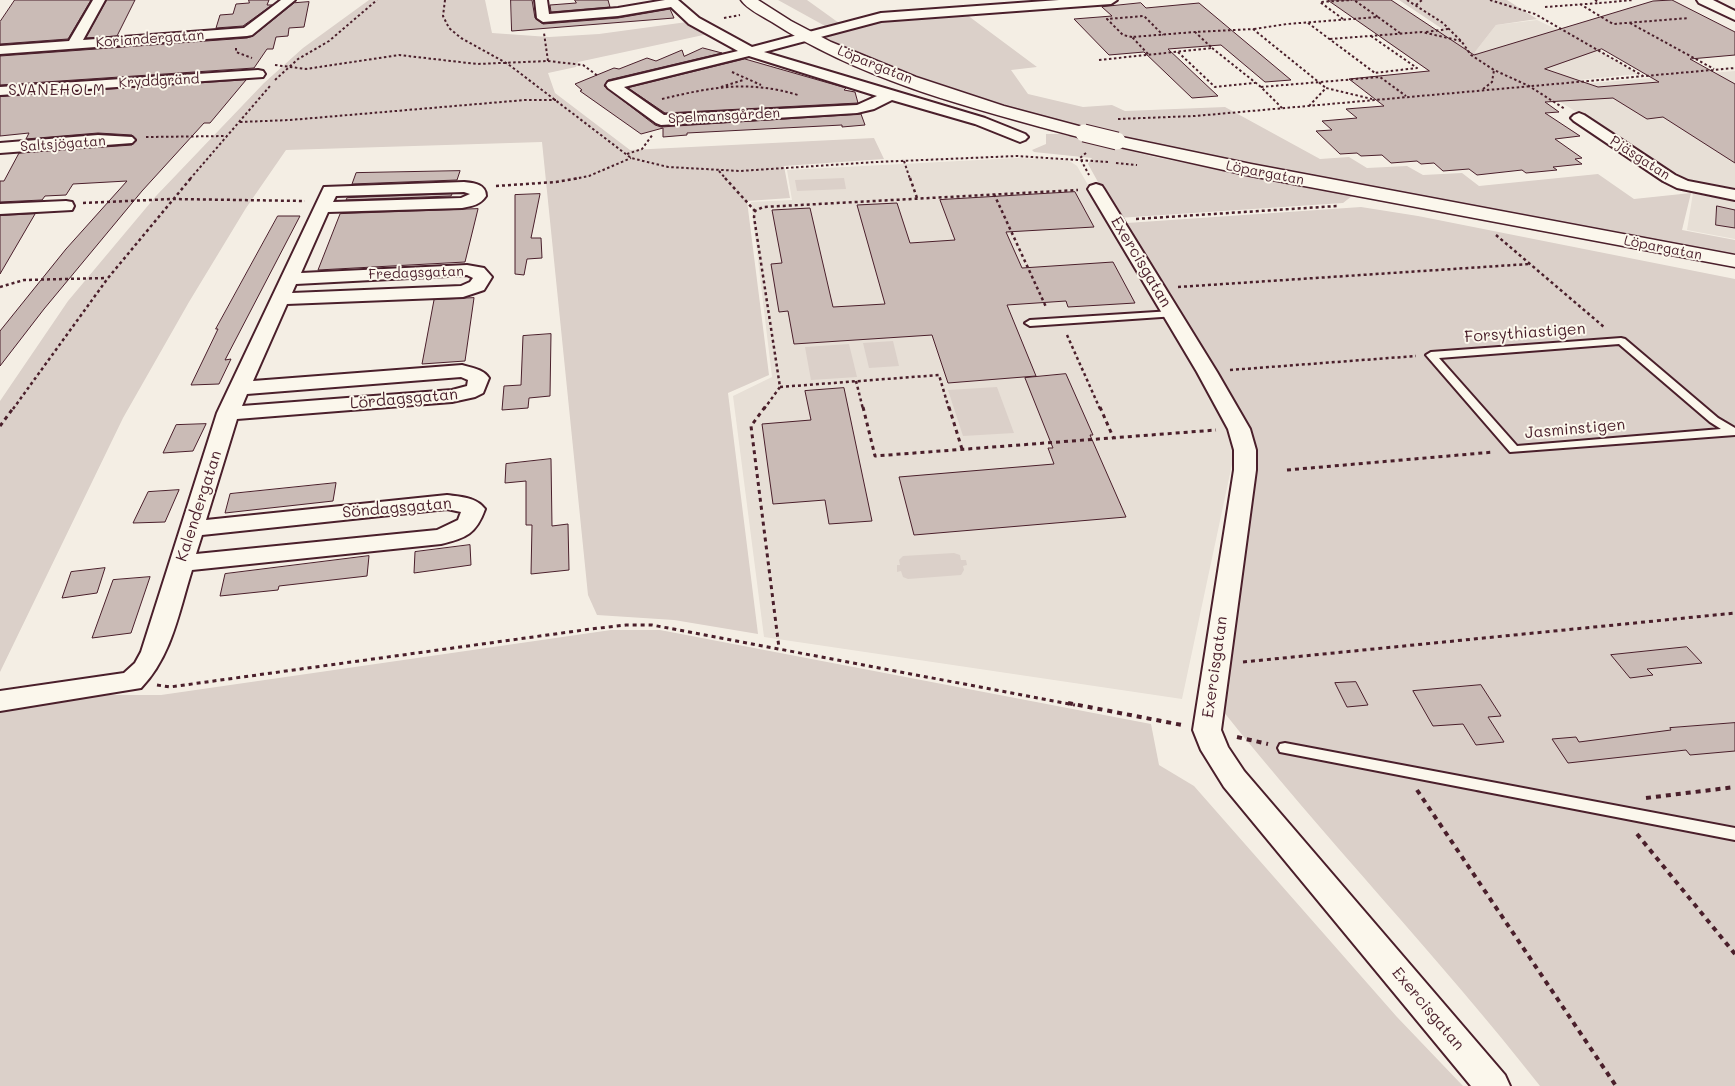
<!DOCTYPE html>
<meta charset="utf-8">
<style>
body{margin:0}
canvas{display:block;background:#f4eee4}
</style>
<canvas width="1735" height="1086"></canvas>
<script>
const context = document.querySelector('canvas').getContext('2d');
context.lineJoin = 'round';
function paint(path, color) { context.fillStyle = color; context.fill(path, 'evenodd'); }
function trace(path, color, width, dash) { context.strokeStyle = color; context.lineWidth = width; context.lineCap = dash ? 'butt' : 'round'; context.setLineDash(dash || []); context.stroke(path); }
function label(font, color, halo, rows, align = 'center') {
  context.font = font + ' Mali,sans-serif'; context.lineWidth = 4; context.setLineDash([]); context.textBaseline = 'middle'; context.strokeStyle = halo; context.fillStyle = color; for (const [text, x, y, turn = 0] of rows) {
    context.save(); context.translate(x, y); context.rotate((+turn || 0) * Math.PI / 180); context.textAlign = isNaN(turn) ? turn : align; if (halo) context.strokeText(text, 0, 0); context.fillText(text, 0, 0); context.restore();
  }
}
const built = new Path2D(`
 M1537 20 1596 48 1638 74 1539 84 1530 82 1475 52 1496 25Z
 M1735 71V239L1687 230 1693 193 1691 182 1544 92 1556 86Z
 M1017 158 1068 160 1077 166 1237 441 1182 699 764 637 733 396 772 377 751 202 792 200 787 170Z`);
const green = new Path2D(`
 M369 0H485L492 33 549 37 599 34 687 22 708 34 578 62 576 67 548 73 555 93 630 150 874 138 884 159 784 166 790 198 747 201 769 375 728 393 758 634 674 620 597 615 588 595 542 142 286 150 246 208 189 302 123 418 0 672V401L68 301 156 196 264 83 303 48Z
 M778 0H807L839 23 875 14 955 6 1037 67 1011 70 1028 94 1083 107 1112 105 1125 111 1225 107 1320 159 1349 157 1367 168 1407 166 1423 175 1462 173 1479 186 1598 174 1634 199 1691 193 1682 230 1735 240V255L1287 173 1127 139 1020 110 890 67 823 37 836 32Z
 M1399 0H1507L1537 19 1496 25 1475 52 1513 77 1418 36 1444 30Z
 M1046 134H1062L1155 157 1352 196 1343 203 1118 218 1088 164 1092 158 1034 152 1032 150 1046 144Z
 M844 178 846 189 797 191 795 180Z
 M1361 207 1418 216 1735 279V1086H1540C1439 957 1325 839 1223 711L1255 440 1127 223Z
 M893 341 899 366 869 368 863 343Z
 M849 344 857 377 811 380 805 347Z
 M997 387 1014 433 963 436 948 390Z
 M954 553 960 555 961 560H966L967 565 963 566 964 570 961 575 908 579 903 577 901 571 897 572V565H900L899 560 903 556Z
 M611 630H660L1151 724 1159 765 1194 786 1397 1017 1463 1086H0V710L108 695H161Z`);
const building = new Path2D(`
 M15 0H91L68 39 0 44V22Z
 M107 0H135L117 36 86 38Z
 M249 0H269L267 5H272L243 26 216 28 220 15 233 14 236 4 249 3Z
 M511 0H532L535 18 543 24 618 18 670 9 674 18 512 31Z
 M575 0H608L610 7 551 12 550 5 576 3Z
 M1328 0H1391L1474 55 1653 1 1672 0 1735 32V55L1690 59 1735 84V163L1663 117 1647 119 1613 98 1545 102 1559 112 1545 113 1580 136 1555 139 1582 158 1575 159 1582 164 1553 167 1557 170 1526 173 1522 170 1477 175 1469 169 1443 171 1434 163 1421 164 1417 161 1391 163 1382 155 1361 156 1357 153 1340 154 1316 131 1332 130 1322 121 1357 118 1346 109 1384 106 1349 79 1429 71ZM1602 49 1659 82 1598 87 1545 69Z
 M309 2 304 27 289 28 288 36 276 37 273 49H267L254 68 0 85V56L247 38 253 36 294 3Z
 M1141 3 1146 8 1199 3 1291 80 1265 82 1221 45 1168 49 1218 96 1192 98 1144 52 1109 55 1074 19 1112 16 1102 7Z
 M703 48 722 53 608 80 604 86 655 125 661 127 861 114 865 125 842 127V125L687 133V135L663 137V128L641 134 580 91 582 90 575 84 614 68 619 69 647 58 656 61 682 50 684 56Z
 M745 59 846 88 844 90 855 92 858 103 665 113 628 88Z
 M246 80 210 123H204L142 191 44 309 0 366V331L66 249 127 181 73 184 66 195 45 196 42 200 0 202V181H4L19 153 132 145 137 140 132 135 98 133 26 139 29 133 0 136V97Z
 M460 171 457 180 352 184 356 173Z
 M1075 192 1094 227 1006 232 1022 268 1113 262 1135 303 1068 307 1066 301 1007 305 1036 376 948 383 932 335 794 344 788 311 779 312 771 264 782 263 772 210 810 208 833 307 885 304 857 205 897 203 910 243 955 240 940 200Z
 M452 194 451 196 346 200 347 198Z
 M540 194 531 238H541L542 258 527 259 524 275 515 274V195Z
 M1717 206 1735 210V228L1716 225Z
 M478 209 465 262 318 270 340 214Z
 M35 214 0 274V216Z
 M278 216H300L225 360 231 359 219 384 191 385 218 329H216Z
 M474 298 465 361 422 364 434 300Z
 M551 334 550 396 529 398 528 408 502 410 504 386 521 385 523 336Z
 M1066 374 1093 435H1090L1126 517 914 535 899 477 1054 464 1048 448H1053L1025 378Z
 M844 388 872 521 829 524 825 500 773 504 762 424 811 420 805 391Z
 M206 424 193 451 163 453 176 425Z
 M551 459 552 526 568 524 569 570 531 574 532 525H526V481L505 483 506 464Z
 M336 483 333 501 225 513 230 494Z
 M179 490 165 522 133 523 148 492Z
 M470 545 471 565 414 573 415 552Z
 M369 556 367 576 279 586 278 590 220 596 225 574Z
 M105 568 97 593 62 598 71 572Z
 M150 577 131 633 92 638 113 580Z
 M1687 647 1702 663 1647 669 1653 675 1630 678 1611 655Z
 M1356 682 1368 705 1347 707 1335 683Z
 M1481 685 1501 716 1488 717 1504 742 1476 745 1463 724 1433 726 1413 691Z
 M1735 723V751L1690 755 1686 750 1568 763 1552 739 1576 737 1579 742 1671 730 1670 728Z`);
const pathFar3 = new Path2D(`
 M445 0 443 16 449 28 461 38 508 64 631 158 668 167 740 171 876 162 1017 156 1108 162
 M1407 0 1443 23 1462 42 1471 55 1494 70 1529 86 1565 109
 M1490 0 1535 14 1643 76
 M1595 0 1600 3 1633 0
 M1580 4 1613 24 1689 18
 M1416 5 1422 0
 M1545 7 1600 3
 M1378 17 1400 33
 M724 18 740 15
 M1343 19 1320 2 1352 0
 M1308 23 1375 73
 M1630 23 1714 69
 M1254 29 1287 24 1378 17 1354 0
 M1426 32 1448 29
 M1371 36 1417 68 1374 73
 M1132 37 1123 35 1107 19 1144 16 1163 35
 M1330 39 1422 32 1461 41
 M236 48V52L252 58
 M1212 48 1261 87 1282 108
 M1178 52 1215 87 1255 83
 M1148 54 1132 37 1195 32
 M1099 60 1212 48 1195 32 1253 29 1326 88
 M548 61 583 65 598 76
 M275 65 306 69 399 55 477 64 548 61 544 33
 M732 72 761 85
 M275 80 298 59 329 41 377 0
 M721 87 743 80
 M1261 87 1380 77 1406 96
 M1483 89 1492 82 1494 70
 M662 99C712 87 748 80 798 95
 M1309 106 1326 88 1372 99
 M1118 119 1195 116 1735 68
 M240 122 290 120 525 100H556
 M146 137 227 136
 M1086 153 1080 158 1089 175
 M627 154 642 149 653 134
 M904 161 910 179
 M1116 163 1137 165
 M719 171 726 179
 M190 179 270 86
 M574 179 589 176 631 158`);
const pathFar2 = new Path2D(`
 M725 178 755 211
 M910 178 917 198
 M496 186 556 182 580 178
 M994 194 1046 307
 M83 203 172 199 305 201
 M1136 219 1337 206
 M1496 235 1604 327
 M0 287 24 280 107 278
 M1178 287 1529 264
 M1067 335 1100 409
 M1230 370 1416 356
 M856 381 863 409
 M780 387 939 375 949 409
 M13 409 108 278 191 178
 M764 409 780 387 754 217 755 211 763 207 1078 190`);
const pathFar1 = new Path2D(`
 M765 407 751 426 779 648
 M863 407 875 456 1216 430
 M949 407 962 449
 M1100 407 1113 437
 M0 426 14 407
 M1287 470 1494 452
 M1243 662 1735 613
 M157 685 170 687 591 629 626 625H652L1075 705`);
const path = new Path2D(`
 M1068 703 1182 725
 M1237 737 1268 744
 M1417 790 1616 1086
 M1646 798 1735 787
 M1637 834 1735 954`);
const lane = new Path2D(`
 M1172 311 1176 312V316L1030 326 1025 323 1030 320Z
 M1621 338 1625 339 1718 418 1735 428V435L1510 452 1426 355 1431 352ZM1619 344 1710 422 1721 429 1517 446 1439 358Z
 M1285 743 1735 828V840L1280 752 1278 748 1280 744Z`);
const street = new Path2D(`
 M93 0H105L83 40 244 28 281 0H295L252 35 247 36 0 54V46L69 41Z
 M535 0H547L549 14 618 8 665 0H678L699 18 752 47 881 13 1059 0H1117L1111 4 881 21 764 52 985 118 1025 134 1028 137 1025 140 1020 142 975 124 892 100 874 109 857 113 661 125 656 123 608 88 606 85 608 82 738 51 689 24 671 7 618 16 543 22 537 18ZM749 56 877 96 857 105 664 115 624 87Z
 M1697 0H1713L1735 11V20L1699 3Z
 M258 70 263 71 265 74 263 77 0 95V87Z
 M1579 113 1584 115 1675 175 1688 181 1735 190V200L1677 188 1663 181 1574 121 1571 118 1574 115Z
 M98 135 132 137 135 140 132 143 0 153V143Z
 M464 182C474 183 486 184 486 196 480 205 472 206 462 208L328 212 301 273 467 265 484 268 492 277 484 290 463 297 287 304 253 381 462 365C472 368 483 369 489 378L483 393 475 397 452 402 237 419 206 520 447 495C461 497 476 497 485 509 476 534 466 538 441 544L192 570C179 611 172 656 141 688L0 711V691L124 673 135 663 141 652 217 413 324 187ZM464 192 470 194 461 198 333 202 336 196ZM467 275 473 278 470 282 461 286 292 293 296 284ZM461 377 468 380 467 386 452 390 242 406 247 394ZM447 509 461 512 458 520 437 530 196 554 202 535Z
 M1096 184 1102 186 1104 189 1217 372 1250 429 1256 450V470L1221 730 1228 747 1244 771 1505 1075 1510 1086H1471L1224 787 1201 750 1193 730 1234 470V450L1228 429 1197 372 1088 189 1090 186Z
 M66 201 72 202 74 206 72 210 0 214V204Z`);
const secondary = new Path2D(`
 M741 0H758L791 21 831 42 916 77 1004 106 1090 129 1093 133 1090 137 1084 138 1078 137C974 109 863 81 772 22 762 16 747 9 741 0Z
 M1117 136 1251 164 1735 255V267L1251 176 1111 145 1108 141 1111 137Z`);
const secondaryBridge = new Path2D(`
 M1084 133 1117 141`);
const farStreetnames = [
 ["Koriandergatan",150,39,-4],
 ["Löpargatan",875,65,22],
 ["Kryddgränd",159,81,-3],
 ["Spelmansgården",724,116,-3],
 ["Saltsjögatan",63,144,-4],
 ["Pjäsgatan",1640,158,33],
 ["Löpargatan",1265,173,11],
 ["Löpargatan",1663,248,11],
 ["Fredagsgatan",416,273,-2]
];
const farNeighbourhoodnames = [
 ["SVANEHOLM",57,90]
];
const streetNames = [
 ["Exercisgatan",1141,262,59],
 ["Forsythiastigen",1525,333,-4],
 ["Lördagsgatan",404,399,-5],
 ["Jasminstigen",1575,429,-5],
 ["Kalendergatan",199,506,-72],
 ["Söndagsgatan",397,508,-5],
 ["Exercisgatan",1215,667,-82],
 ["Exercisgatan",1428,1009,50]
];
paint(built, '#e7dfd6');
paint(green, '#dbd0c9');
paint(building, '#cabbb6');
trace(building, '#4a1f2b', 1);
trace(lane, '#4a1f2b', 4);
trace(street, '#4a1f2b', 4);
trace(secondary, '#4a1f2b', 3);
trace(pathFar3, '#4a1f2b', 2, [2.5, 2.5]);
trace(pathFar2, '#4a1f2b', 2.5, [3, 3]);
trace(pathFar1, '#4a1f2b', 3, [4, 4]);
trace(path, '#4a1f2b', 4, [5, 5]);
paint(lane, '#fbf7ec');
paint(street, '#fbf7ec');
paint(secondary, '#fbf7ec');
trace(secondaryBridge, '#4a1f2b', 19, []);
trace(secondaryBridge, '#fbf7ec', 17);
label('14px', '#4a1f2b', '#fbf7ec', farStreetnames);
context.letterSpacing = '1px';
label('15px', '#4a1f2b', '#fbf7ec', farNeighbourhoodnames);
context.letterSpacing = '0px';
label('16px', '#4a1f2b', '#fbf7ec', streetNames);
</script>
